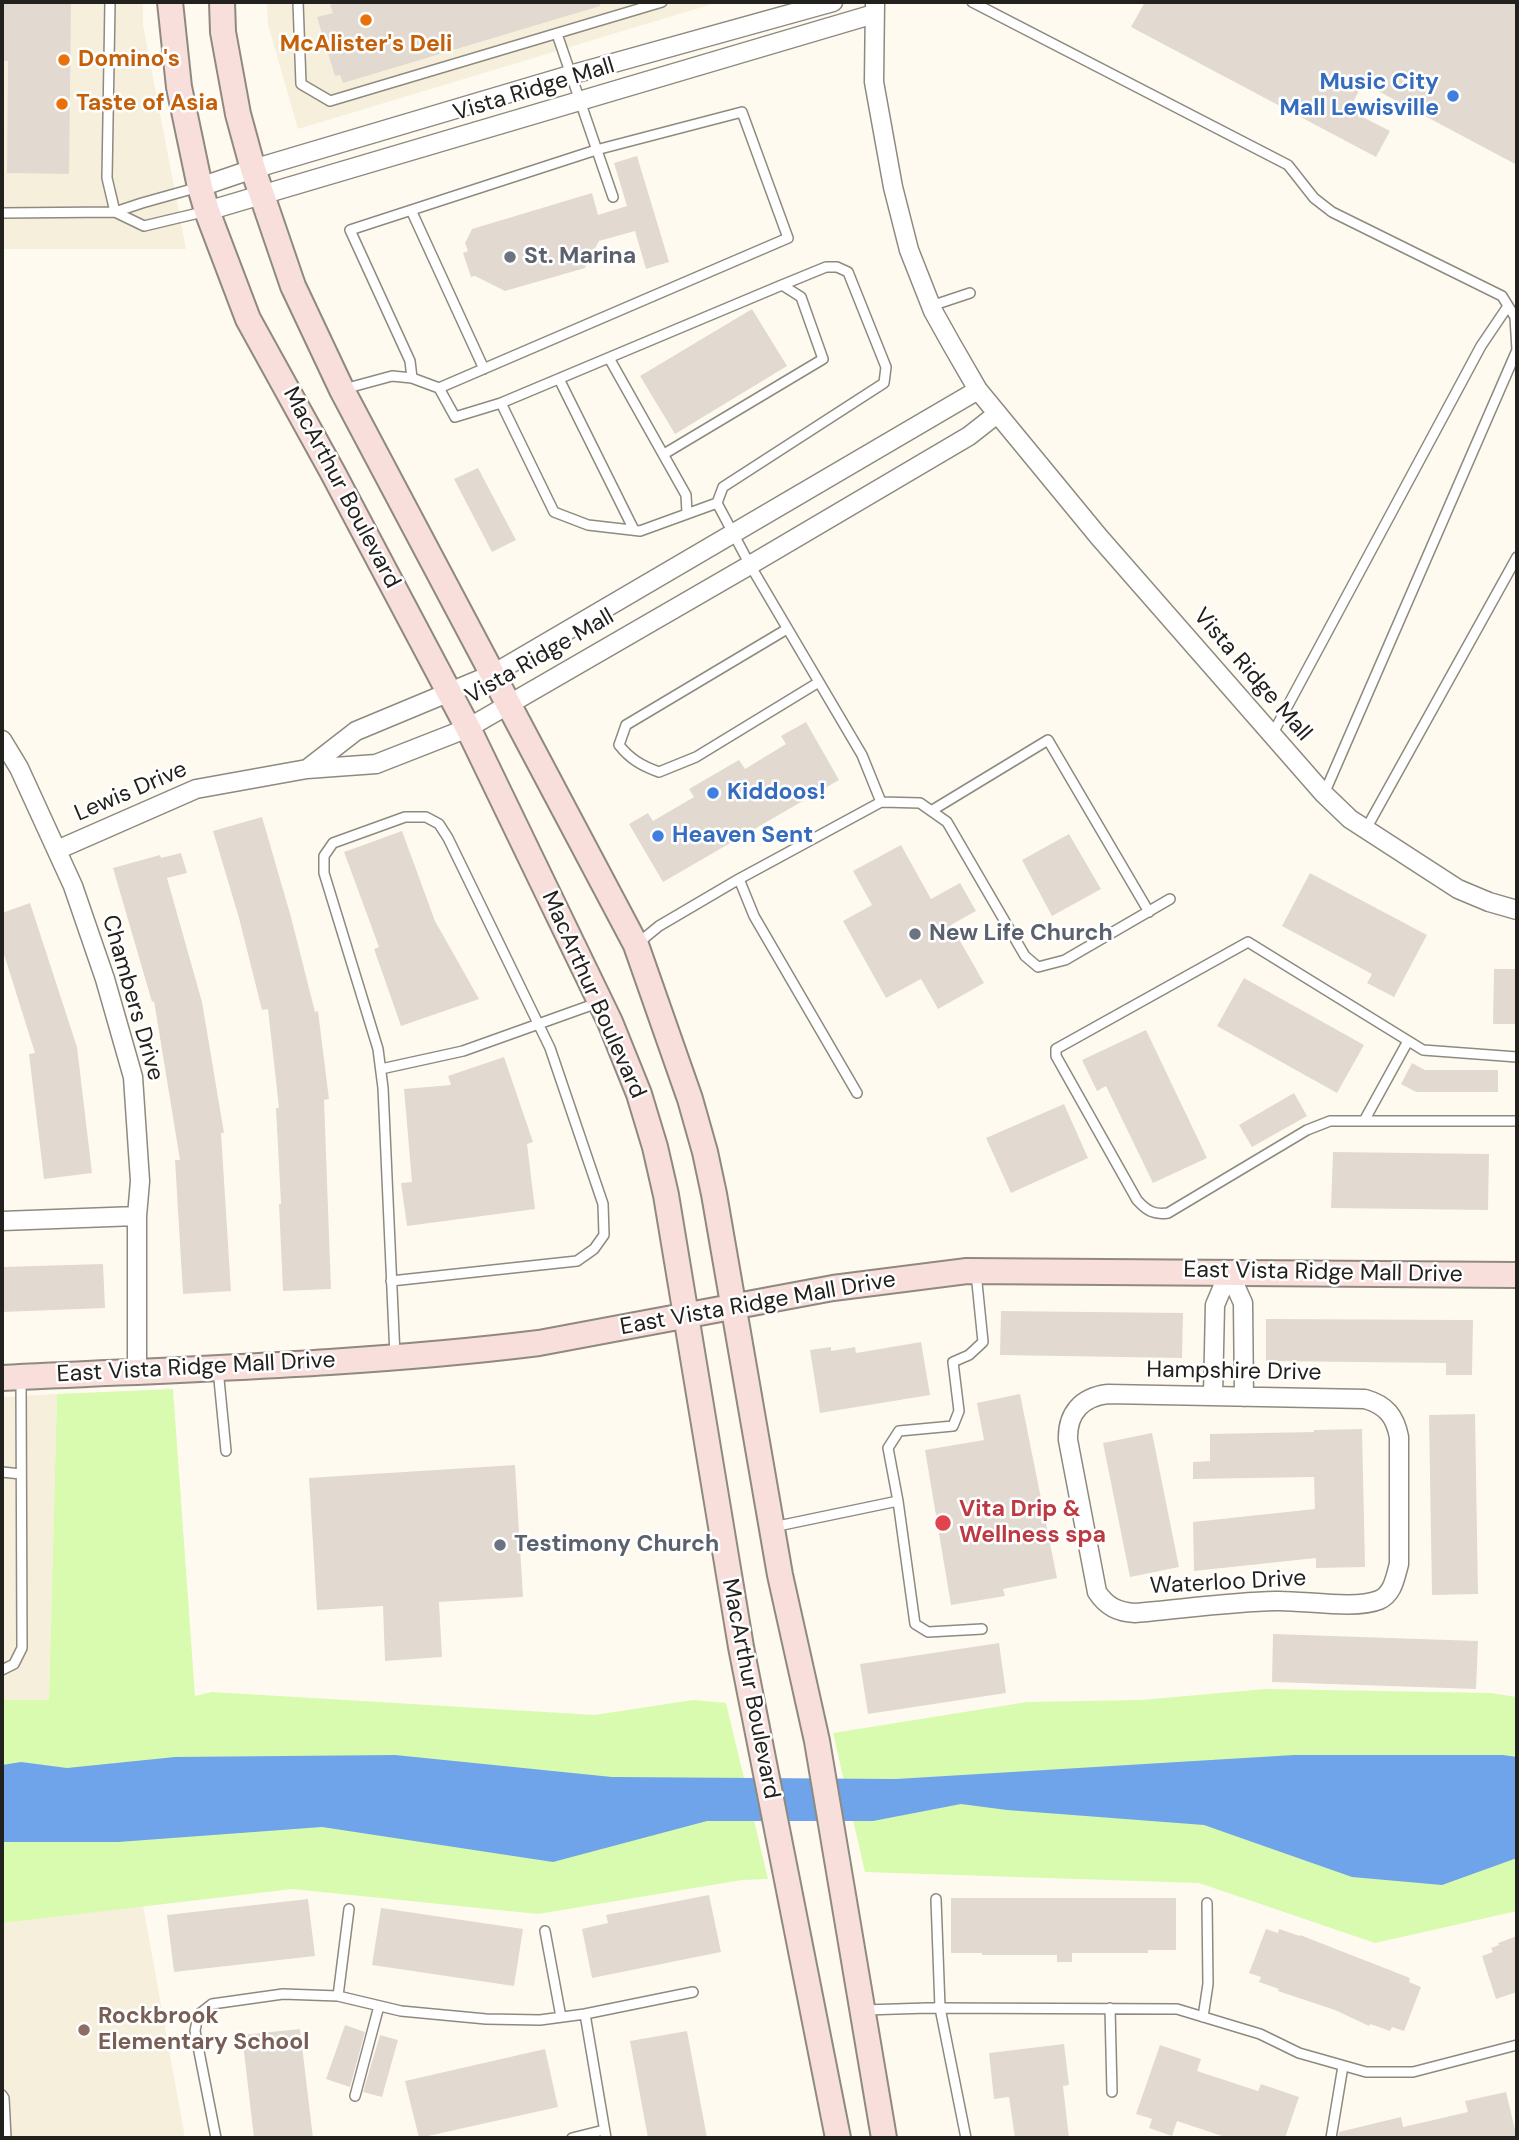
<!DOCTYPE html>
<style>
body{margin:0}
#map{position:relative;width:1519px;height:2140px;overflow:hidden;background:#fffaef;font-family:"DM Sans",sans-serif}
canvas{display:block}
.frame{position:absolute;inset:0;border:4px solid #22211d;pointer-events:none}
</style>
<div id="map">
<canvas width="1519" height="2140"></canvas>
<div class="frame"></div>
</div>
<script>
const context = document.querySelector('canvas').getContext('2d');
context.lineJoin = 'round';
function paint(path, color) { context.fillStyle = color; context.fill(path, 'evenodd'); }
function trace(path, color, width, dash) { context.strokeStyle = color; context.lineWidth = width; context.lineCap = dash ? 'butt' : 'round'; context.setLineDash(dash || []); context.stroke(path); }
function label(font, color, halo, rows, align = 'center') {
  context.font = font + ' "DM Sans",sans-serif'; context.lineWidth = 5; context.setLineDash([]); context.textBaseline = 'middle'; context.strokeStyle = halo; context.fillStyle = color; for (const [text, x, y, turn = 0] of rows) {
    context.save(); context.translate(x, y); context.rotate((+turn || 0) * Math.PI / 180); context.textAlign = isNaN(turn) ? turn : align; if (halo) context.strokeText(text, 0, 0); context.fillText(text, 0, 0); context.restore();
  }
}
const built = new Path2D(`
 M2 2H143V25L186 249H2Z
 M267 2H719L298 129 268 25Z
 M57 1394 49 1700H2V1397Z
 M143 1905 185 2138H2V1923Z`);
const green = new Path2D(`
 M173 1389 195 1696 212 1692 595 1715 693 1700 726 1703 768 1879 742 1880 538 1914 292 1889 2 1923V1700H49L57 1394Z
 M1266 1689 1491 1693 1517 1697V1911L1375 1943 1199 1883 865 1872 833 1733 1027 1702 1141 1700Z`);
const water = new Path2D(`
 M395 1755 612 1777 896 1779 1294 1755H1503L1517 1757V1858L1442 1885 1352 1877 1204 1825 1007 1810 961 1804 873 1821H707L553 1862 322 1827 118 1842H2V1765L21 1762 67 1768 175 1757Z`);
const building = new Path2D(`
 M2 2H71L69 174 7 173 8 61H2Z
 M340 2H600V6L343 83 340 75 335 76 317 17 333 13 330 5Z
 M1145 2H1517V165L1363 83 1349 110 1390 131 1376 157 1131 27Z
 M637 156 669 262 646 269 635 231 599 241 585 268 505 291 475 276 471 277 463 253 468 251 465 243 472 229 592 193 598 215 627 206 614 163Z
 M752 309 787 366 675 434 640 376Z
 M478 468 516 540 492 552 454 479Z
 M806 722 839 780 663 882 629 824 648 813 653 821 694 797 689 789 739 760 745 769 786 744 781 736Z
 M262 817 291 917 315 1012 318 1011 329 1099 324 1100 331 1289 283 1291 279 1204H281L276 1108H279L268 1009 262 1010 239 918 213 831Z
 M402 831 435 921 479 999 401 1026 374 949 379 947 344 852Z
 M1069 834 1101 889 1052 916 1022 860Z
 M901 845 931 899 960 883 976 911 951 925 984 983 938 1009 921 979 886 998 843 921 872 905 853 871Z
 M181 853 187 873 167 878 202 1002 224 1133H221L231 1291 183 1294 175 1160H180L154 1001 152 1002 113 868 160 855 161 858Z
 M1310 873 1427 935 1394 997 1367 983 1372 974 1282 926Z
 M30 903 77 1047 92 1173 44 1179 29 1054 35 1053 2 948V913Z
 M1494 969H1517V1024H1493Z
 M1244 978 1364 1045 1337 1093 1217 1026Z
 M1146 1030 1207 1158 1153 1183 1106 1086 1097 1091 1082 1060Z
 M504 1057 533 1142 527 1144 535 1209 407 1226 401 1183 412 1182 404 1089 451 1085 448 1076Z
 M1412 1063 1425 1070H1498V1092H1416L1401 1084Z
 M1294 1093 1307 1116 1252 1147 1239 1125Z
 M1064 1104 1088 1158 1011 1193 986 1138Z
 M1333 1152 1489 1154 1488 1210 1331 1208Z
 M103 1264 105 1308 2 1312V1267Z
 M1001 1311 1183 1313 1182 1358 1000 1355Z
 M1266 1319 1473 1320 1472 1375H1446V1363L1266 1361Z
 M921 1342 930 1395 820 1413 810 1350 831 1347V1351L855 1347 856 1353Z
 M1020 1394 1057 1578 1003 1589 1005 1596 951 1605 925 1450 984 1440 977 1403Z
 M1475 1414 1478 1594 1432 1595 1429 1415Z
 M1362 1429 1365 1567 1316 1568V1558L1194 1571 1193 1522 1315 1509 1314 1477 1193 1479V1462L1210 1461V1434L1314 1432V1430Z
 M1152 1433 1179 1567 1130 1577 1103 1443Z
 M515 1465 523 1597 439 1602 442 1657 385 1661 383 1606 317 1610 309 1478Z
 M1273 1634 1478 1641 1476 1689 1272 1682Z
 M999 1643 1006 1693 868 1714 860 1664Z
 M709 1895 721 1952 592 1978 582 1929 608 1923 606 1915Z
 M951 1898H1176V1950H1148V1953H1072V1962H1057V1955H982V1953H951Z
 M308 1899 315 1956 174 1972 167 1915Z
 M381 1908 523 1929 514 1986 372 1965Z
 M1266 1929 1278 1933 1279 1929 1300 1936V1935L1410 1978 1409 1982 1421 1987 1404 2031 1392 2027 1390 2031 1370 2024 1369 2026 1335 2010 1278 1991 1279 1989 1259 1982 1261 1977 1249 1973Z
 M1517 1936V1992L1496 1999 1482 1956 1493 1952 1491 1948 1499 1945 1498 1943Z
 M345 2025 365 2032 350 2087 326 2079Z
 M300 2029 313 2138H254L242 2035Z
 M687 2031 707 2138H648L630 2041Z
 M380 2035 398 2040 382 2097 363 2092Z
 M1064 2044 1069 2085 1063 2086 1069 2138H1015L1009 2097 994 2099 989 2053Z
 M1160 2045 1201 2059 1197 2071 1258 2091 1261 2084 1299 2097 1285 2138H1228L1177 2121 1172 2136 1149 2128 1152 2119 1136 2114Z
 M545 2049 558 2107 419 2138 405 2081Z
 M1506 2092 1517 2138H1338L1339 2132 1401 2117 1403 2127 1468 2112 1465 2101Z`);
const lane = new Path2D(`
 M110 2 107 178 115 212
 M298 2 301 84 330 101 662 2
 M972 2 1288 165 1314 198 1332 212 1502 296 1515 317 1517 350 1324 794
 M557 34 613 197
 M411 210 484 369
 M115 212 144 226 207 211
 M2 213 115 212 142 203 199 187
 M782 285 826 267H837L848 272 886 367 884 383 723 487 717 503 750 565 862 755 881 802
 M931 306 970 293
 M609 358 686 495 687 513
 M559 379 634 530
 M439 388 455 417 501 403 782 285 801 297 823 359 664 454
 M344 389 392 376 412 378 439 388 788 238 742 112 596 150 350 230 410 361 412 378
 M501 403 554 512 588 525 640 531 717 503
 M787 629 626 725 619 745C630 759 642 766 659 772L696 757 819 682
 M1272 735 1481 346 1508 306
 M931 811 1048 740 1149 912
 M1366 829 1517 557
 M739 879 754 916 857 1093
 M637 944 659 926 739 879 881 802 920 803 947 822 1025 956 1038 967 1065 960 1170 899
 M1517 1057 1423 1050 1248 942 1056 1049V1056L1137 1200C1147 1211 1154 1215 1168 1213L1307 1130 1330 1121H1517
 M381 1069 463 1051 600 1002
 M1364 1121 1408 1041
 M391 1281 577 1261 594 1249 604 1235 603 1204 550 1048 448 838 439 824 426 817H405L333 843 324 856V873L378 1049 383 1088 395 1356
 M218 1369 226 1451
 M2 1472 21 1474
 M898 1501 915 1624 928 1632 982 1629
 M773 1527 898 1501 888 1448 899 1431 953 1426 959 1411 953 1362 969 1355 983 1342 976 1273
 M2 1670 14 1664 22 1648 21 1380
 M936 1899 940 2008 966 2138
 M545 1931 561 2017
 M338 1996 349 1909
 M1110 2008 1112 2092
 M864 2010 928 2008 1177 2009 1260 2034 1299 2053 1366 2072H1413L1517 2045
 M585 2014 606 2138
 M1203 2017 1208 1984 1207 1903
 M2 2095 4 2098 6 2138
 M355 2096 379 2006
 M216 2138 195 2031 198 2015 212 2004 283 1994 338 1996 401 2011 486 2019 540 2020 585 2014 693 1992
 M572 2138 604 2130
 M1331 2138 1343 2066`);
const street = new Path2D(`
 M875 2 874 82 893 187 909 250 933 311 952 345 978 390 1099 537 1324 794 1350 819 1458 889 1489 902 1517 910
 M200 187 253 169 570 75 833 2
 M207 211 874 14
 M2 740 19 768 73 886 105 979 133 1077 140 1181 137 1216V1371
 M307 769 356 731 493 674 978 390
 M57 850 196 789 307 769 376 764 468 728 750 565 969 436 997 414
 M2 1221 137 1216
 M1229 1272 1243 1303 1244 1397
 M1108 1394 1365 1399C1386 1405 1395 1416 1399 1437V1564C1395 1578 1393 1594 1379 1600 1355 1610 1303 1600 1276 1601 1229 1602 1182 1609 1135 1613 1118 1612 1107 1607 1097 1592L1068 1440C1067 1414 1081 1397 1108 1394Z
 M1213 1396 1215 1305 1229 1272`);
const secondary = new Path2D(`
 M170 2 179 87 200 187 207 211 248 319 333 473 468 728 610 1022 639 1094 655 1147 666 1195 741 1647 838 2138
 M222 2 223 32 238 114 253 169 293 286 342 390 636 945 690 1099 705 1152 714 1194 780 1575 817 1741 884 2138
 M2 1378C181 1369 361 1365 539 1343L833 1288 967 1271 1517 1275`);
const markers = [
 [366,20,7,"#e8710a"],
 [64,60,7,"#e8710a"],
 [1453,96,7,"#3f7fe0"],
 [62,104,7,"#e8710a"],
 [510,257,7,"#6b7280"],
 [713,793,7,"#3f7fe0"],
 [658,836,7,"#3f7fe0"],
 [915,934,7,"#6b7280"],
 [943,1523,9,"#e0444e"],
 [500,1545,7,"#6b7280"],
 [84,2030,7,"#8d6e63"]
];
const foodNames = [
 ["McAlister's Deli",366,45,"center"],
 ["Domino's",78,60],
 ["Taste of Asia",76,104]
];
const shopNames = [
 ["Music City",1439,83,"right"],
 ["Mall Lewisville",1439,109,"right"],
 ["Kiddoos!",727,793],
 ["Heaven Sent",672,836]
];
const streetNames = [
 ["Vista Ridge Mall",534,90,-17],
 ["MacArthur Boulevard",341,488,62],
 ["Vista Ridge Mall",540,657,-30],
 ["Vista Ridge Mall",1252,675,49],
 ["Lewis Drive",131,792,-23],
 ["MacArthur Boulevard",593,995,66],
 ["Chambers Drive",132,998,74],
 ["East Vista Ridge Mall Drive",1323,1273,1],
 ["East Vista Ridge Mall Drive",758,1304,-10],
 ["East Vista Ridge Mall Drive",196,1368,-3],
 ["Hampshire Drive",1234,1372,1],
 ["Waterloo Drive",1228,1583,-3],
 ["MacArthur Boulevard",750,1689,79]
];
const worshipNames = [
 ["St. Marina",524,257],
 ["New Life Church",929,934],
 ["Testimony Church",514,1545]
];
const healthNames = [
 ["Vita Drip &",959,1510],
 ["Wellness spa",959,1536]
];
const educationNames = [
 ["Rockbrook",98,2017],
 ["Elementary School",98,2043]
];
paint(built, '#f6efdc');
paint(green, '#d8fbaf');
paint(water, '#6fa3ea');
paint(building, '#e2dad1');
trace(lane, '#8e8a80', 12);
trace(street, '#8e8a80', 21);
trace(secondary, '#8e8a80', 28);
trace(lane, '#fff', 9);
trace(street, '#fff', 18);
trace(secondary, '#f9dfdb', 24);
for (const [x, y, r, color] of markers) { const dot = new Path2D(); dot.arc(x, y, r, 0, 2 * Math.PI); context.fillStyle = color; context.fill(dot); trace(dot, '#fff', 2.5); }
label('bold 23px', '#c56008', '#fff', foodNames, 'left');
label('bold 23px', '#366cbe', '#fff', shopNames, 'left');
label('23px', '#22211d', '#fff', streetNames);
label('bold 23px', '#5b616d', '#fff', worshipNames, 'left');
label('bold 23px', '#be3a42', '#fff', healthNames, 'left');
label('bold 23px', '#785e54', '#fff', educationNames, 'left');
</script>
